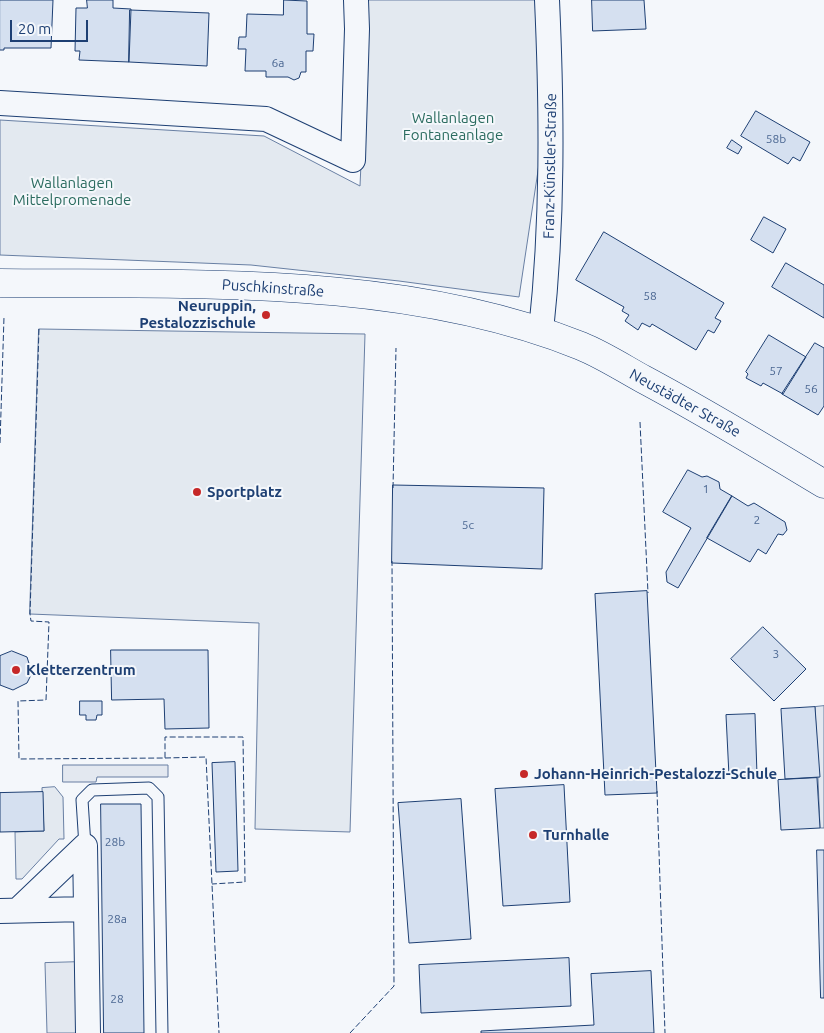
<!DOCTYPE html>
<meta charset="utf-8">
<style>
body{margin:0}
#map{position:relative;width:824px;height:1033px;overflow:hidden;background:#f4f7fb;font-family:Ubuntu,sans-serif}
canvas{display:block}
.scale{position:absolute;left:10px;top:20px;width:78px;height:22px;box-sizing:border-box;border:2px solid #1d3f73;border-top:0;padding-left:6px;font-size:15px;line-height:18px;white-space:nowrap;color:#1d3f73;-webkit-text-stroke:4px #f4f7fb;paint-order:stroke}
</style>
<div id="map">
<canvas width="824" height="1033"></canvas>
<div class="scale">20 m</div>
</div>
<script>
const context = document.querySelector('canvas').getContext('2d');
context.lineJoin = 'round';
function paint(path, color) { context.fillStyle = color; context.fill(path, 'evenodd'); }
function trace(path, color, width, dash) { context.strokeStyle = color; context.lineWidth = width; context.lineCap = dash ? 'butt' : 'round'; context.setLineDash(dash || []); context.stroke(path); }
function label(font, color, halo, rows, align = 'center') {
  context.font = font + ' Ubuntu,sans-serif'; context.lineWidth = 4; context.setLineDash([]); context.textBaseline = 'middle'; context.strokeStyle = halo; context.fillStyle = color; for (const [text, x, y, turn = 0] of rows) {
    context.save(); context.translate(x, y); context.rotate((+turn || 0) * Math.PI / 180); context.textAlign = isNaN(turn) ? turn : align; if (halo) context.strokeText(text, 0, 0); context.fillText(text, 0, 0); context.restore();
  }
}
const green = new Path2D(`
 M366 0H538L544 131 519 297 399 281 251 265 0 255V120L264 136 360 186 367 27Z
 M39 329 365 334 350 832 255 829 259 623 30 614Z
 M55 787 63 797 64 839H59L22 879H16L15 832 44 831 42 788Z`);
const parking = new Path2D(`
 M824 706V828H820L815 707Z
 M63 765H168V777H97L96 782H63Z
 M81 962 83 1033H47L45 963Z`);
const building = new Path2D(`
 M0 0H53L51 48H4V50H0Z
 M87 0H113V8L131 9 129 62 79 60 80 51H75L76 8H87Z
 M284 0 307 1V34H314L313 51H306V72H301L299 78 294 80 288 77H266V71H245L246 49H238L239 37H246L247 14 283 15Z
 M592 0H644L646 29 593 31Z
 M130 10 209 13 207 66 129 62Z
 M756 111 810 142 800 161 793 157 788 164 741 136Z
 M732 140 742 147 738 154 727 148Z
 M764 217 786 229 773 253 751 240Z
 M604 232 724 303 715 318 721 321 714 333 708 330 696 350 652 324 650 327 642 323 638 330 625 321 629 315 622 311 624 307 576 280Z
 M786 263 824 285V318L772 287Z
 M769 335 806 357 783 394 763 383 761 386 746 378 748 374 746 372Z
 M815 343 824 348V406L818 415 782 394Z
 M688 470 702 477 707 476 719 482 720 489 732 496 678 588 667 582 666 572 691 528 663 512Z
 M393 485 544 488 542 569 392 563Z
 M732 496 748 506 754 503 785 522 787 530 783 535 778 534 766 554 758 549 750 562 707 538Z
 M647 591 657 793 605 795 595 594Z
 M763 627 806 669 774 701 731 659Z
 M111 650H208L209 728 165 729 164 699 112 700Z
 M12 651 27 657 32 673 27 683 13 690 0 685V656Z
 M80 701H102V715H97L96 720H86V715H80Z
 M815 707 820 777 785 779 781 709Z
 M755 714 757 775 729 776 726 715Z
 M235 762 238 871 216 872 212 763Z
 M817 778 820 828 781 830 778 780Z
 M564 785 570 902 503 906 495 789Z
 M43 792 44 831 0 832V793Z
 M461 799 471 939 409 943 398 803Z
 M101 804H141L144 1033H104Z
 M817 850H824V998H821Z
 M569 958 571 1006 421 1013 419 965Z
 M651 971 654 1033H481V1031L594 1025 591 974Z`);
const lane = new Path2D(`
 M85 846 82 800 92 790 149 788 158 797 162 1033`);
const street = new Path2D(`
 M0 103 266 119 353 160 357 29 356 0
 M541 331C553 221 552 111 547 0
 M85 846 88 1033
 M18 910 85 846
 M0 911 86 909`);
const primary = new Path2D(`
 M0 283C190 285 402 274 581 346 603 355 623 368 643 379 705 412 764 448 824 484`);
const fence = new Path2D(`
 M39 329 30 614 31 621 49 622 46 700 18 701 19 759 165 758V737H243L245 882 212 884
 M640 422 648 593
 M0 443 4 317
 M393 488 396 348
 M165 758 206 757 219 1033
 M657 791 665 1033
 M350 1033 394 986 392 561`);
const markers = [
 [266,315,5,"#c62828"],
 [197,492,5,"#c62828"],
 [16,670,5,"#c62828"],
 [524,774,5,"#c62828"],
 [533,835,5,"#c62828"]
];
const numberNames = [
 ["6a",278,63],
 ["58b",776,139],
 ["58",650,296],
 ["57",776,371],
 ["56",811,389],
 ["1",706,489],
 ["2",757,520],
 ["5c",468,525],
 ["3",776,654],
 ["28b",115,842],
 ["28a",117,919],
 ["28",117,999]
];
const parkNames = [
 ["Wallanlagen",453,118],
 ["Fontaneanlage",453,135],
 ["Wallanlagen",72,183],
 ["Mittelpromenade",72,200]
];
const streetNames = [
 ["Franz-Künstler-Straße",550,166,-89],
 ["Puschkinstraße",273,288,4],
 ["Neustädter Straße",685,403,29]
];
const poiNames = [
 ["Neuruppin,",256,306,"right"],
 ["Pestalozzischule",256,323,"right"],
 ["Sportplatz",207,492],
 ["Kletterzentrum",26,670],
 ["Johann-Heinrich-Pestalozzi-Schule",534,774],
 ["Turnhalle",543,835]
];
paint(green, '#e3e9f0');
trace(green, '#687fa3', 1);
paint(parking, '#e3e8f0');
trace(parking, '#687fa3', 1);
paint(building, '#d5e0f0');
trace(building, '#1d3f73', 1);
trace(lane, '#1d3f73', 13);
trace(street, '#1d3f73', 26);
trace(primary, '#1d3f73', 29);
trace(lane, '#f4f7fb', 11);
trace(street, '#f4f7fb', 24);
trace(primary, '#f4f7fb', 28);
trace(fence, '#1d3f73', 1, [6, 2.5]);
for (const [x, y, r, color] of markers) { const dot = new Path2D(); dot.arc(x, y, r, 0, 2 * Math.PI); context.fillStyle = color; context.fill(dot); trace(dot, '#f4f7fb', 2); }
label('12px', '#4b6792', null, numberNames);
label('15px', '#2c6c60', '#f4f7fb', parkNames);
label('15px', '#1d3f73', '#f4f7fb', streetNames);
label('bold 15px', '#1d3f73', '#f4f7fb', poiNames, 'left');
</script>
